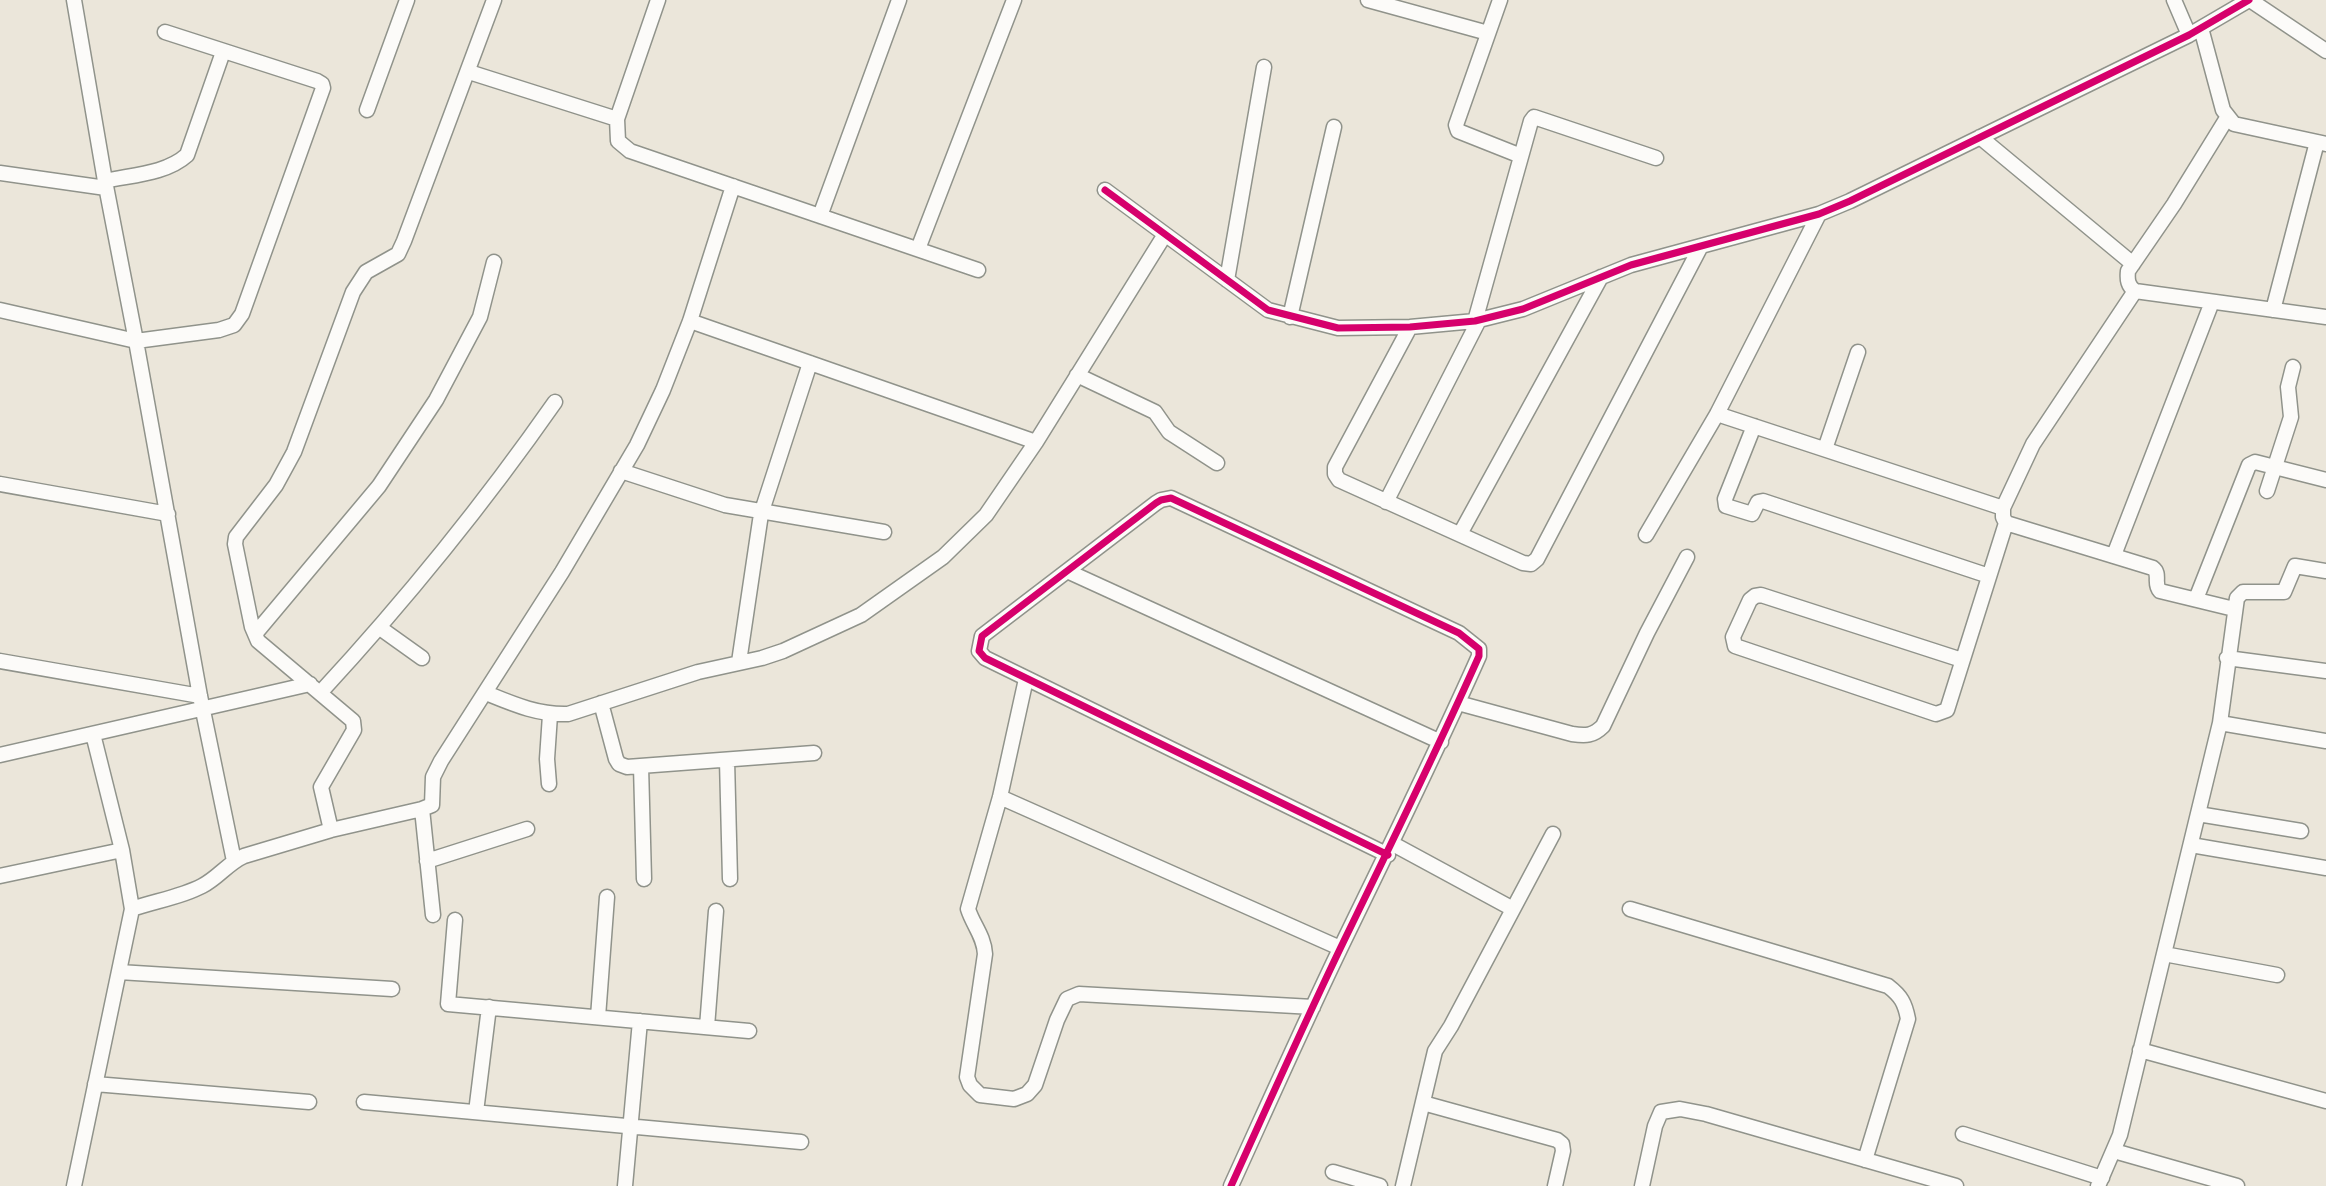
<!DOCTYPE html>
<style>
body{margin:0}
canvas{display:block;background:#ebe6da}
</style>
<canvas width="2326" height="1186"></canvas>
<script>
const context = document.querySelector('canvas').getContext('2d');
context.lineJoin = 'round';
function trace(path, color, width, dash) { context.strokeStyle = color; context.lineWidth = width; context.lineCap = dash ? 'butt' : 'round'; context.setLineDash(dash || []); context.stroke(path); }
const minor = new Path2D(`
 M74 0 105 181 136 341 200 696 234 861
 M658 0 617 119 618 141 630 151 978 270
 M1368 0 1488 33
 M1500 0 1456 125 1458 131 1521 156
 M2174 0 2189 35
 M2250 0 2326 51
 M2201 28 2223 110 2234 124 2326 144
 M469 72 617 119
 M367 110 407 0
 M2227 118 2174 204 2128 271C2127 280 2128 286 2135 291L2326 317
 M1980 137 2133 264
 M0 173 106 188
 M105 181C131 175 166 174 187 155L223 52
 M1105 190 1268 310 1338 328 1410 327 1475 321 1523 309 1631 265 1819 214 1850 201 2189 35 2249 0
 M820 216 899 0
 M918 249 1014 0
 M1227 280 1264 67
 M0 310 136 341 219 330 234 325 242 314 323 88 322 84 317 81 165 32
 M2273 310 2317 142
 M1290 317 1334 127
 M690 321 1036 442
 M1475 321 1531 121 1534 117 1656 158
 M1410 327 1335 467V474L1339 480 1523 563 1531 564 1537 559 1701 246
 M1077 375 1155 412 1169 432 1217 463
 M1717 414 2003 508
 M1754 426 1725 499 1726 506 1752 514 1758 502 1763 501 1989 576
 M1825 449 1858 352
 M621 471 725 505 884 532
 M0 484 168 514
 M2267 491 2291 417 2288 387 2293 367
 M1386 502 1480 318
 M2006 523 2153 568C2161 574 2153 584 2160 591L2234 609
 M1460 534 1601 277
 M1646 535 1717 414 1819 214
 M2114 555 2212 302
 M1067 571 1441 742
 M2196 599 2249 465 2255 462 2326 480
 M380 628 422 658
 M255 634 379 486 436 400 480 317 494 262
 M2227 658 2326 671
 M1962 660 1761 595 1755 596 1750 600 1733 637 1735 646 1936 714 1947 710 2006 523 2003 517V508L2033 444 2135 291
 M0 661 200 696
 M739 662 761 514 810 363
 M1026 679 1000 797 968 909C973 925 984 936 985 954L967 1077 970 1085 980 1095 1014 1099 1027 1094 1035 1085 1057 1020 1067 999 1079 994 1313 1007
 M320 693C405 601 483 505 555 402
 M486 693C513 704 538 715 568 714L698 672 762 658 783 651 861 615 943 557 986 515 1036 442 1164 236
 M601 703 616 759 619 764 627 767 814 753
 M1458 703 1572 734C1586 736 1593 736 1603 726L1647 633 1687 557
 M2220 723 2326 741
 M0 755 310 684
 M727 760 730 879
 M641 766 644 879
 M549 784 547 759 550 715
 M1000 797 1340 948
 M422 809 433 915
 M2198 814 2301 831
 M331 830 321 787 354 730 353 721 258 641 252 627 235 544 236 537 276 485 294 452 353 292 366 272 398 254 404 241 494 0
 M1393 844 1513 909
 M2191 845 2326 868
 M427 861 527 829
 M0 876 122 850
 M132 909C155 901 181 897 202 886 218 878 228 863 244 856L331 830 422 809 432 805 433 777 441 761 562 572 637 445 663 390 690 321 733 186
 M1630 909 1888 986C1901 996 1905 1003 1908 1019L1865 1160
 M455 920 448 1004 749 1031
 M2164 954 2277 975
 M119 972 392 989
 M598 1017 607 897
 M707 1027 716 911
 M2140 1050 2326 1101
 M95 1084 309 1102
 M364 1102 801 1142
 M1423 1103 1557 1140 1562 1144 1563 1151 1555 1186
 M476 1112 489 1007
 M1963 1134 2102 1178
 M2114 1151 2237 1186
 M1333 1172 1380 1186
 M74 1186 132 909 122 850 93 734
 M625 1186 640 1021
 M1231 1186C1267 1107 1302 1028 1340 949 1387 852 1435 755 1479 656V649L1459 633 1171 498 1161 500 1156 503 982 636 979 651 985 658 1388 855
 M1403 1186 1435 1051 1451 1026 1553 834
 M1642 1186 1655 1126 1661 1112 1680 1109 1706 1114 1956 1186
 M2098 1186 2120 1135 2220 723 2237 598 2243 592H2284L2295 566 2326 571`);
const cycleway = new Path2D(`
 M1105 190 1268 310 1338 328 1410 327 1475 321 1523 309 1631 265 1819 214 1850 201 2189 35 2249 0
 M1231 1186C1267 1107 1302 1028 1340 949 1387 852 1435 755 1479 656V649L1459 633 1171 498 1161 500 1156 503 982 636 979 651 985 658 1388 855`);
trace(minor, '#90938b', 17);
trace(minor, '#fcfbf9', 14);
trace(cycleway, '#d6006c', 7);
</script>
